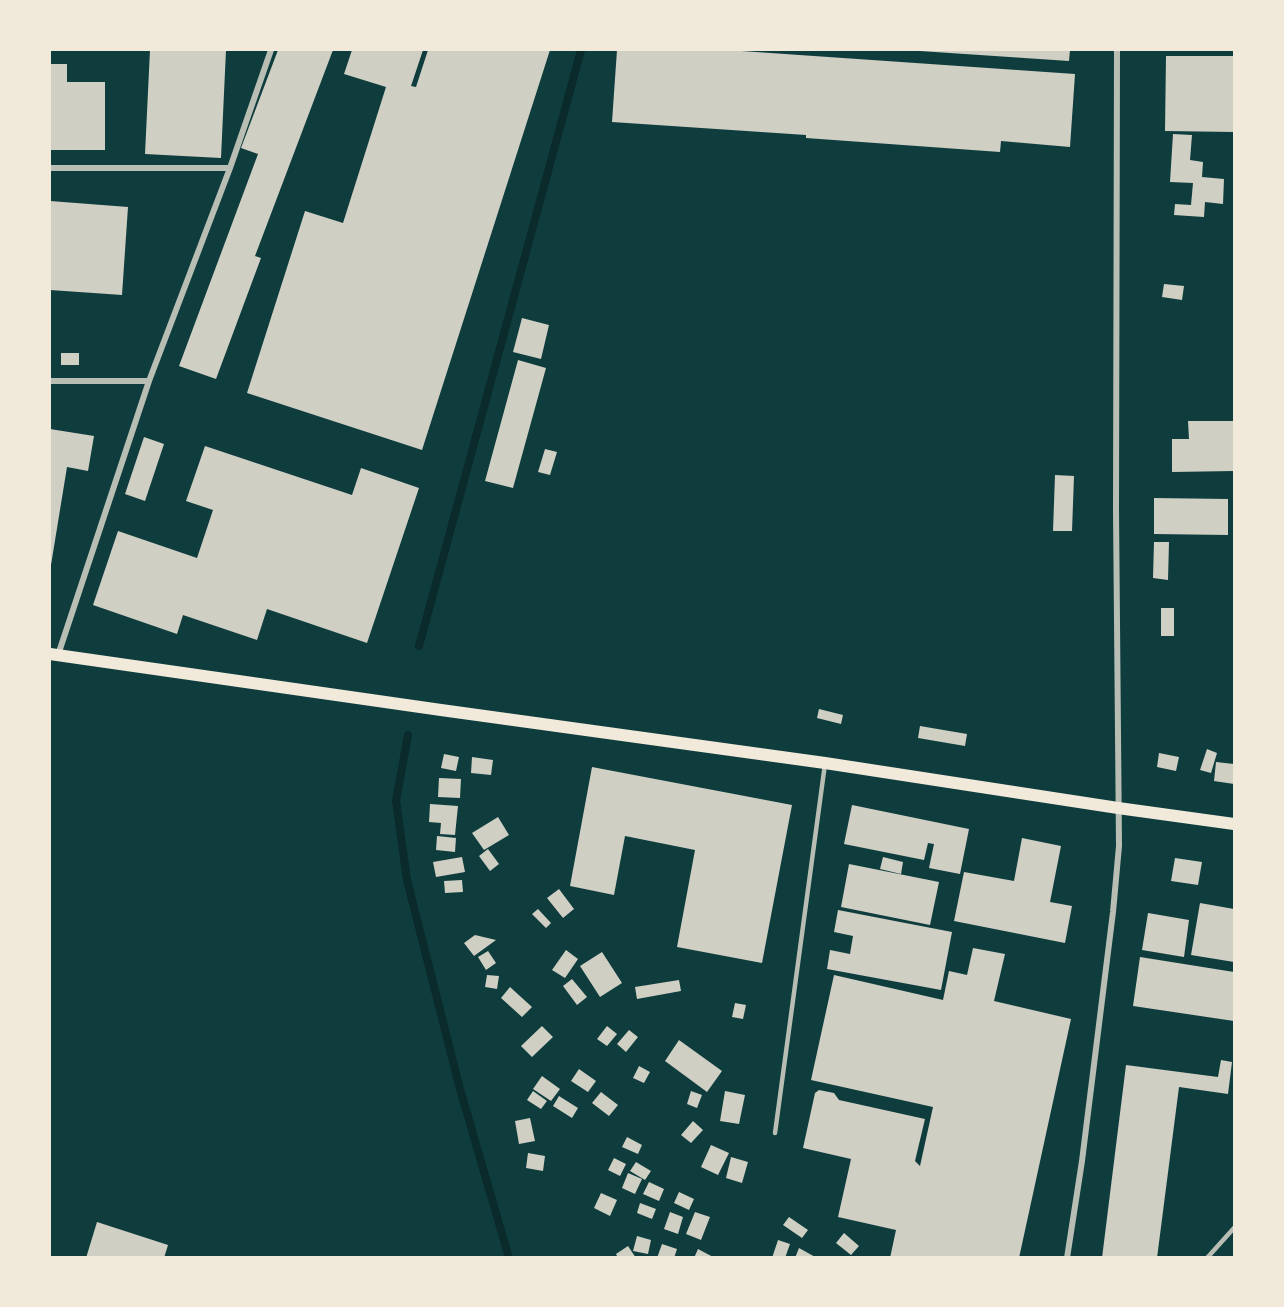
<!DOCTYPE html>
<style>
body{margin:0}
#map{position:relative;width:1284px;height:1307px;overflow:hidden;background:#0f3d3e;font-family:"Archivo Narrow",sans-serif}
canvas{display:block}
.frame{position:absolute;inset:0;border:51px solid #f1e9da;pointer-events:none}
</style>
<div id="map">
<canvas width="1284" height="1307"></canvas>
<div class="frame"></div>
</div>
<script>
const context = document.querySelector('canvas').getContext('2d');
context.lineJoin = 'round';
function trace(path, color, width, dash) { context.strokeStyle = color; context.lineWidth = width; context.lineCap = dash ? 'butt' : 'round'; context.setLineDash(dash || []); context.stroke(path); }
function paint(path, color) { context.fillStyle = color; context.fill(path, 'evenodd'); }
const stream = new Path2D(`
 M419 646 581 50
 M408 735 396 801 407 880 460 1089 509 1258`);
const building = new Path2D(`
 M150 50H226L221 158 145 154Z
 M278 50H333L255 256 261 258 216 379 179 366 258 154 241 148Z
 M352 50H423L411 86 416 87 428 50H550L422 450 247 393 305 211 343 223 386 87 344 74Z
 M617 50H727L1075 74 1070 147 1001 141 1000 152 806 138V135L612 122Z
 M920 50H1070L1069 61 920 51Z
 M1166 56H1234V132L1165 131Z
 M50 64H67V82H105V150H50Z
 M1173 134 1192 135 1190 160 1203 162 1202 177 1224 179 1223 204 1205 202 1204 217 1174 215 1175 204 1191 205 1193 183 1170 182Z
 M50 201 128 207 122 295 50 290Z
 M1164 284 1184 286 1182 300 1162 297Z
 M522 318 549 325 541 359 513 352Z
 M61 353H79V365H61Z
 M518 360 546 368 513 488 485 481Z
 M1188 421H1234V471L1172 472V439H1189Z
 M50 429 94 436 88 471 67 467 51 565H50Z
 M144 437 164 444 145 501 125 494Z
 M205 446 352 495 361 468 419 488 367 643 267 609 257 640 183 615 177 634 93 605 118 531 197 558 213 510 186 501Z
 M545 449 557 452 550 475 538 472Z
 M1055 475 1074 476 1072 531H1053Z
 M1154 498 1228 499V535L1154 534Z
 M1154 542H1169L1168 580 1153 578Z
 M1161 608H1174V636H1161Z
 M819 709 843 715 841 724 817 718Z
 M920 726 967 734 965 746 918 738Z
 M1207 749 1217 753 1211 773 1200 770Z
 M1159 753 1179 757 1176 771 1157 767Z
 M444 754 459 757 456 771 441 768Z
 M472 757 493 760 491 775 471 773Z
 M1216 762 1234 764V784L1214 781Z
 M592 767 792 805 762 963 677 947 695 850 625 836 614 895 570 886Z
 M439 778 461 779 460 798 438 797Z
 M430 804 458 806 455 835 440 834 441 823 429 822Z
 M852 805 969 829 960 874 929 868 934 844 928 843 924 860 844 844Z
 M498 817 509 835 484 850 472 833Z
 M437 836 456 838 455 852 436 850Z
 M1022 838 1061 846 1050 902 1072 906 1065 943 954 921 964 872 1014 881Z
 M488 849 499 864 490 871 479 856Z
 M462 857 465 872 436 877 433 862Z
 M883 857 903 862 901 874 880 869Z
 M1175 858 1202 862 1198 885 1171 881Z
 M849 864 939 882 930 925 841 907Z
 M462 880 463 892 445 893 444 881Z
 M559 889 574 909 563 918 547 898Z
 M1200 903 1234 909V962L1191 955Z
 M538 909 551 923 546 928 532 914Z
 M838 910 952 932 941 990 827 969 830 950 850 954 853 936 834 932Z
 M1148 913 1189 920 1184 957 1142 950Z
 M475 935 496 940 474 956 464 943Z
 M973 948 1005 954 994 1001 1071 1019 1019 1258H890L896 1230 838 1217 851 1159 803 1148 815 1093 819 1090 834 1093 839 1100 925 1119 915 1161 920 1166 933 1107 811 1080 834 975 943 1000 949 971 967 975Z
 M566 950 578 959 565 978 552 970Z
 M488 951 496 963 486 970 478 957Z
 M602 952 622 983 600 997 580 966Z
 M1140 957 1234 972V1021L1133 1006Z
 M487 975 499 976 497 989 485 987Z
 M572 979 587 997 577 1005 563 986Z
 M679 980 681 991 637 999 635 987Z
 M510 987 532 1007 522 1017 501 998Z
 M735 1003 746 1005 743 1019 732 1017Z
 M542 1026 553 1037 532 1057 521 1046Z
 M607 1026 617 1034 607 1046 597 1039Z
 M629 1030 638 1037 626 1052 617 1044Z
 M679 1040 722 1071 707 1092 665 1061Z
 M1221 1060 1232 1062 1228 1094 1179 1087 1157 1258H1102L1126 1065 1218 1077Z
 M639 1066 650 1072 644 1083 633 1078Z
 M579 1069 596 1081 588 1092 571 1081Z
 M542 1076 560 1089 551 1101 533 1089Z
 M533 1091 547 1101 541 1109 527 1100Z
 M691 1091 702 1095 697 1108 687 1104Z
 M725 1091 745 1095 739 1124 720 1121Z
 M601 1092 618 1105 609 1116 592 1103Z
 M559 1096 578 1108 572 1118 553 1106Z
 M530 1118 535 1141 519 1144 515 1121Z
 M693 1121 703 1130 691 1143 681 1135Z
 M627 1137 642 1145 638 1154 622 1147Z
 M711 1145 729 1153 718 1175 701 1167Z
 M528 1153 545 1156 543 1171 526 1168Z
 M731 1157 748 1162 742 1183 726 1178Z
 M614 1158 626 1164 620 1176 608 1170Z
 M636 1162 651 1171 645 1180 630 1171Z
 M628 1173 642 1179 635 1194 622 1188Z
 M649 1182 664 1189 659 1201 643 1194Z
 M679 1192 694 1199 689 1210 674 1203Z
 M601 1193 617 1200 610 1216 594 1208Z
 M640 1203 656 1209 652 1219 637 1213Z
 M670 1212 683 1217 678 1234 664 1229Z
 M695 1212 710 1217 701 1240 686 1234Z
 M789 1217 808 1230 802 1238 783 1225Z
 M97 1222 168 1245 164 1258H86Z
 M844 1233 859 1246 851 1255 836 1243Z
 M637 1236 651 1240 648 1254 633 1251Z
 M778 1240 790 1244 785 1258H772Z
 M662 1244 677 1249 674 1258H657Z
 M628 1246 636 1258H618L616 1254Z
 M799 1248 817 1258H795Z
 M698 1249 715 1258H694Z`);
const service = new Path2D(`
 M775 1133 825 764
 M1207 1258 1234 1228`);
const minor = new Path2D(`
 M50 168H230
 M50 381H149
 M58 655 149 381 230 168 271 50
 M1067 1258 1082 1161 1113 912 1119 846 1116 510 1117 50`);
const secondary = new Path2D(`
 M50 654 441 710 825 763 1118 808 1234 824`);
trace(stream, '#0a2a2b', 8);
paint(building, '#cfcfc3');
trace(service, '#b8beb3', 4.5);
trace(minor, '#b8beb3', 6);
trace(secondary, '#f1e9da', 12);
</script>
